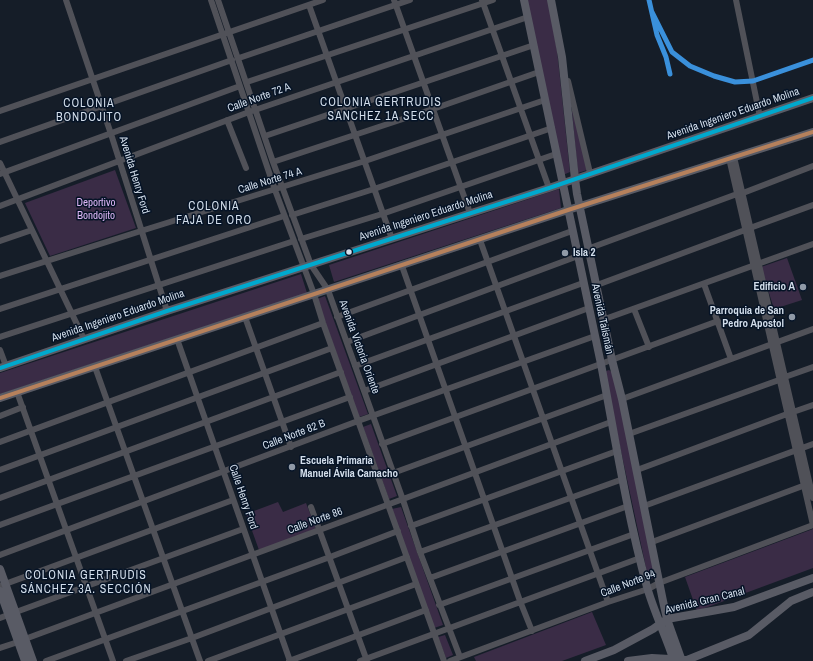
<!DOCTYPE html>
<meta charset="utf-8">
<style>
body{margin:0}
canvas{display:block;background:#151d28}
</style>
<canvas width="813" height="661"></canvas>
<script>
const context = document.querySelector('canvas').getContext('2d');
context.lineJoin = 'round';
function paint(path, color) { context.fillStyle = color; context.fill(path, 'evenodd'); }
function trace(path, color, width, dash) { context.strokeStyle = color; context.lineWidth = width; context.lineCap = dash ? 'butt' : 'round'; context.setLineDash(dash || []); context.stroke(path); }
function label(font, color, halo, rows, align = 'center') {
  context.font = font + ' "Archivo Narrow",sans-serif'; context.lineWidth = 3; context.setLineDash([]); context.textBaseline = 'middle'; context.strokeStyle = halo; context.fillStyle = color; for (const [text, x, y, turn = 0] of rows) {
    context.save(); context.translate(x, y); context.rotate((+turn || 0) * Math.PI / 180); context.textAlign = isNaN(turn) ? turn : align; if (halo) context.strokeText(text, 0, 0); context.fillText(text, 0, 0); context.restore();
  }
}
const green = new Path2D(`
 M527 0H548L557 50 570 172 563 175Z
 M573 109 587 170 578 173 572 112Z
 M115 170 136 228 50 256 25 203Z
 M559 189 561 208 334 282 329 265Z
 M787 258 802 300 774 309 761 267Z
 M301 274 307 293 0 394V373Z
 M325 296 368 414 359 417 317 299Z
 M609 370 614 374 655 577 651 579 648 577 606 381V371Z
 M371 424 397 496 389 499 363 427Z
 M278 502 283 512 306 503 316 529 259 550 246 514Z
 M401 507 443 625 434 628 392 509Z
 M813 529V568L697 611 685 577Z
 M592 612 606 645 562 661H476L474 657Z
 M445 635 453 655 446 658 438 637Z`);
const minor = new Path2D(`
 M66 0 111 134 167 311
 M211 0 275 190 314 294 323 323 444 661
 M218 0 273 162 311 265 328 290 403 500 420 552 460 657
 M394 0 470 213
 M482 0 549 188
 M736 0 760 117
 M309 5 392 239
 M239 58 410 0
 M568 81 590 173
 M247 82 493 0
 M0 111 323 0
 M227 120 246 168
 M265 136 534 45
 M0 142 232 60
 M734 157 813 498
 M273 162 433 109 539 72
 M0 163 84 339
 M0 174 240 86
 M743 193 813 166
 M0 206 249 112 528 17
 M292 215 374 189 552 128
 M750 228 813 205
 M301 239 382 214 556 154
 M480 240 608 602
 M0 241 32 230
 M590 248 737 194
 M402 266 520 601 532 631
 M0 276 141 231 365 161 545 100
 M704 284 731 359
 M597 285 745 230
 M0 309 284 216
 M634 309 649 347
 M245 317 291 447
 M337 317 572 231
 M605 319 813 244
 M0 337 294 241
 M177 339 290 661
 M347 342 578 256
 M0 350 6 366
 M355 366 583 283
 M95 367 200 661
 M785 377 813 367
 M364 391 589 308
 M17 392 113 661
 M622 399 813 329
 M793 412 813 405
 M0 416 23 407
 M629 434 779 380
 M0 442 323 323
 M382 444 718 321
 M0 470 332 348
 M637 470 787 414
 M393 473 607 395
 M0 498 341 372
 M644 506 813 444
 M311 507 367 661
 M0 525 350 397
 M411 526 617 451
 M652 542 808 484
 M420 552 623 479
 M0 555 358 421 595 336
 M430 578 628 506
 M0 586 233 500
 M439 605 634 534
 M16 612 243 529
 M0 618 8 615
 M25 639 611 422
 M0 648 18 642
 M46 661 330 557 398 531
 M126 661 192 638 407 557
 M208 661 416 584
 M289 661 426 610
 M360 661 640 558
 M450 661 608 602 648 589 659 583 813 525 729 158`);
const major = new Path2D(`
 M524 0 601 364C615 438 627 514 647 587 654 612 666 636 674 661
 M551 0 562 57 575 179 577 194 612 360 622 399 663 601 667 619 682 661
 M0 368 167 311 549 188 813 98
 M0 398 568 210 813 132
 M0 569 33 661
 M0 591 25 661
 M585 661 614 650 653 629 667 619 734 607 813 578
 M628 661 652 658 687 660 749 635 791 601 813 592`);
const bus1 = new Path2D(`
 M0 368 167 311 549 188 813 98`);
const bus2 = new Path2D(`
 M0 398 568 210 813 132`);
const rail1 = new Path2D(`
 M649 0 657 35 666 57 670 74
 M652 12 672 52 690 66 714 76 735 82 753 81 813 60`);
const markers = [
 [349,252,3.5,"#d3deeb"],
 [565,253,4,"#909aa7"],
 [803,287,4,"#909aa7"],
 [792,317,4,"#909aa7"],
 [292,467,4,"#909aa7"]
];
const streetNames = [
 ["Calle Norte 72 A",259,98,-20],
 ["Avenida Ingeniero Eduardo Molina",733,114,-19],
 ["Avenida Henry Ford",134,175,73],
 ["Calle Norte 74 A",270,181,-17],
 ["Avenida Ingeniero Eduardo Molina",426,216,-18],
 ["Avenida Ingeniero Eduardo Molina",118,316,-19],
 ["Avenida Talismán",602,319,78],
 ["Avenida Victoria Oriente",359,347,70],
 ["Calle Norte 82 B",294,435,-21],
 ["Calle Henry Ford",243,497,71],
 ["Calle Norte 86",315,521,-20],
 ["Calle Norte 94",628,584,-21],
 ["Avenida Gran Canal",705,601,-14]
];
const parkNames = [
 ["Deportivo",96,203],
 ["Bondojito",96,216]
];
const poiNames = [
 ["Isla 2",573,253],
 ["Edificio A",795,287,"right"],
 ["Parroquia de San",784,311,"right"],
 ["Pedro Apostol",784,324,"right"],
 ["Escuela Primaria",300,461],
 ["Manuel Ávila Camacho",300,474]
];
const neighbourhoodNames = [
 ["COLONIA GERTRUDIS",381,103],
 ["SANCHEZ 1A SECC",381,117],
 ["COLONIA",89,104],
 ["BONDOJITO",89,118],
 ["COLONIA",214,207],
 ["FAJA DE ORO",214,221],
 ["COLONIA GERTRUDIS",86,576],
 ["SÁNCHEZ 3A. SECCIÓN",86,590]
];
paint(green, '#3a2c46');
trace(minor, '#505158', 6);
trace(major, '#595b65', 8);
trace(bus1, '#00a9ce', 4);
trace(bus2, '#b6815c', 4);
trace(rail1, '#3a90db', 5);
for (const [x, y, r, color] of markers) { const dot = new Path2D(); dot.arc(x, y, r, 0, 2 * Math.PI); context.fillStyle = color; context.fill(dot); trace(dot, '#051326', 1.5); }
label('11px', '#d3deeb', '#051326', streetNames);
label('11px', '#ddb6f6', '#051326', parkNames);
label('bold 11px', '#d3deeb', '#051326', poiNames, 'left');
context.letterSpacing = '1px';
label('12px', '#d3deeb', '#051326', neighbourhoodNames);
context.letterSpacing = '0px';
</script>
